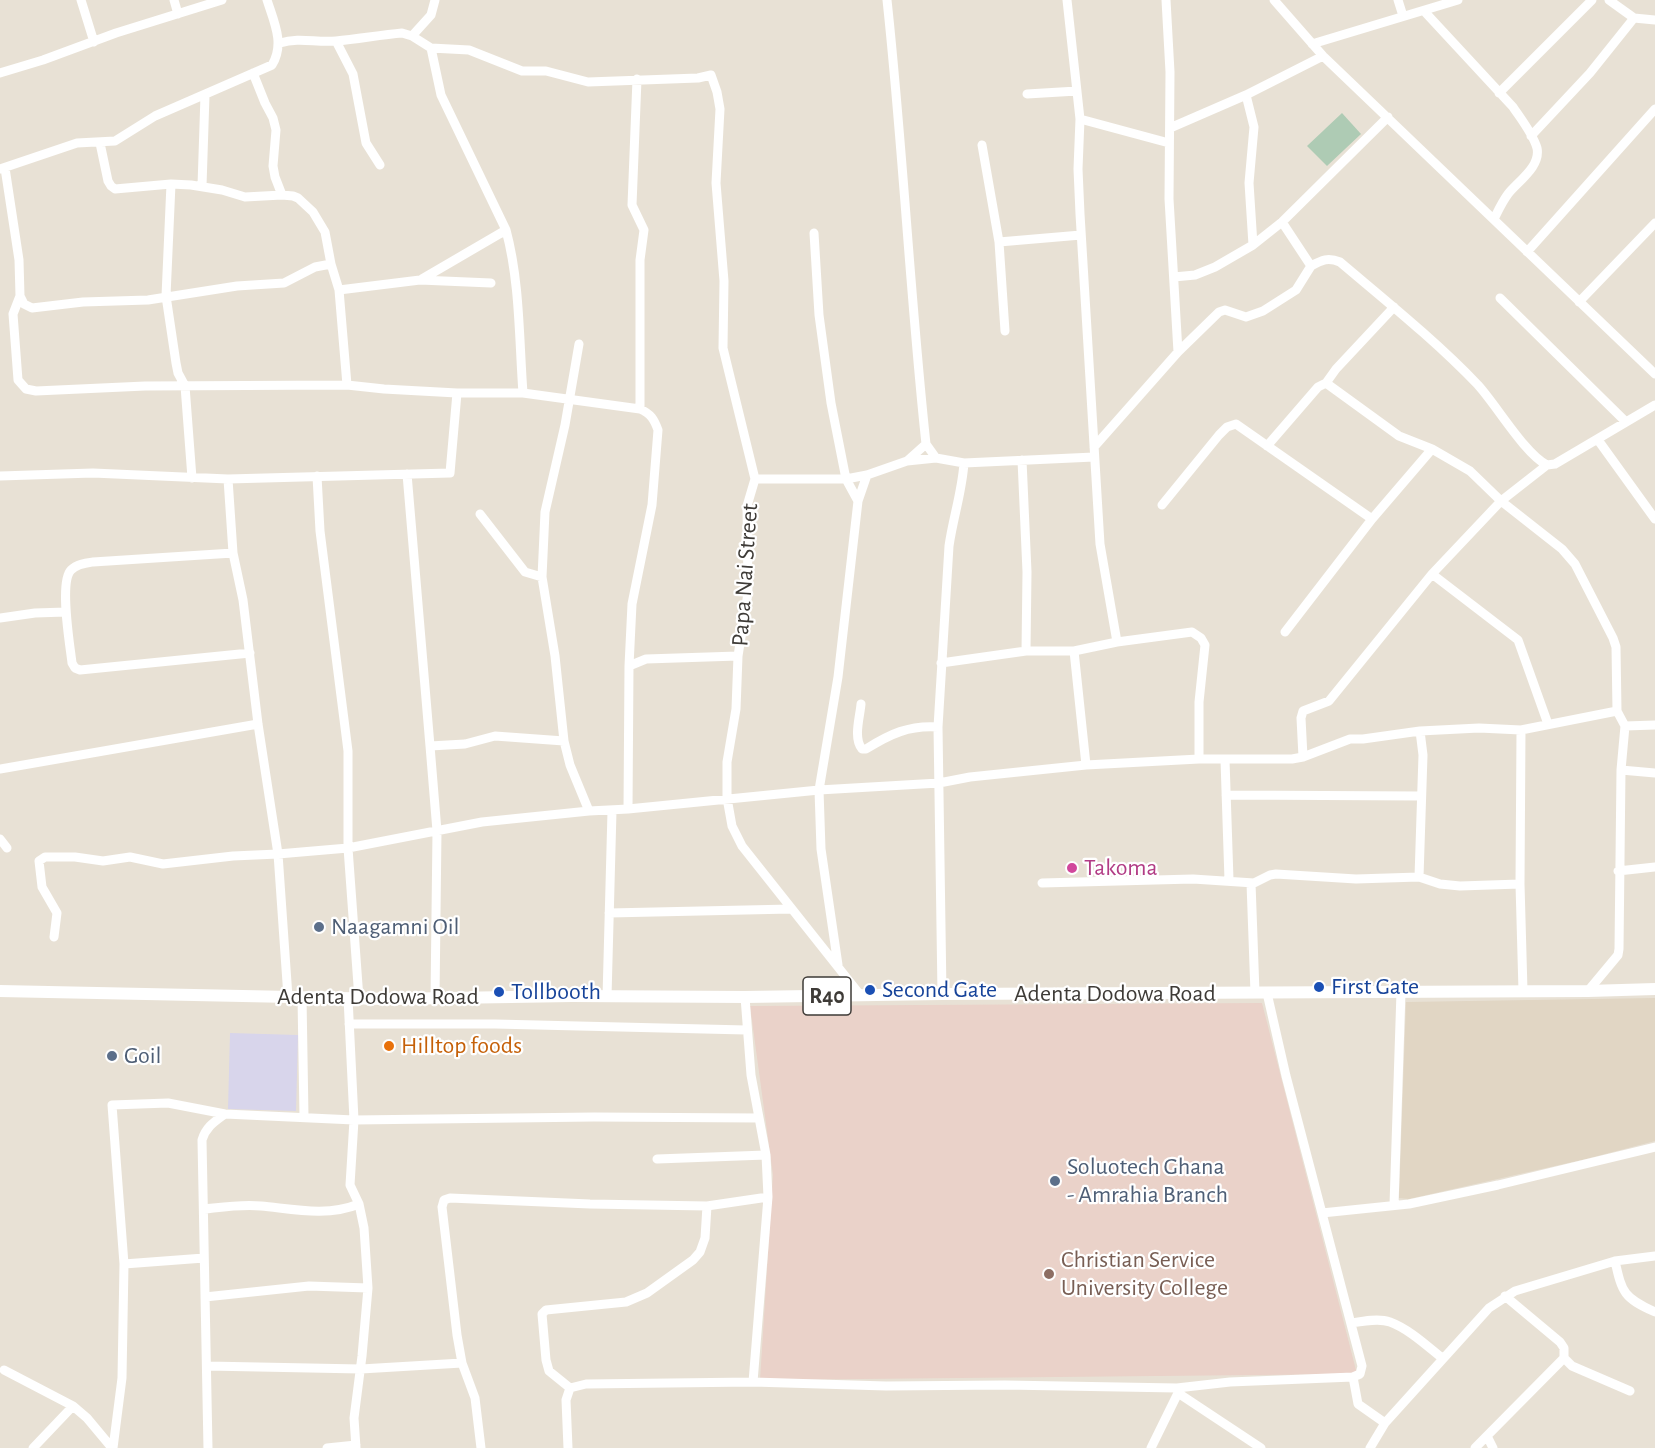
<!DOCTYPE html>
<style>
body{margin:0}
canvas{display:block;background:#e8e1d5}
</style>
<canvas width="1655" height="1448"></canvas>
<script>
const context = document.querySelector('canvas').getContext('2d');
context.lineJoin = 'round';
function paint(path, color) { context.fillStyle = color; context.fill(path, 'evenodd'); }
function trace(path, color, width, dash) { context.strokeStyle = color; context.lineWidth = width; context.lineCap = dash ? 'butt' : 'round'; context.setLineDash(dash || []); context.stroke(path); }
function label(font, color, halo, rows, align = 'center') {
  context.font = font + ' "Alegreya Sans",sans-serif'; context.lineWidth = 4.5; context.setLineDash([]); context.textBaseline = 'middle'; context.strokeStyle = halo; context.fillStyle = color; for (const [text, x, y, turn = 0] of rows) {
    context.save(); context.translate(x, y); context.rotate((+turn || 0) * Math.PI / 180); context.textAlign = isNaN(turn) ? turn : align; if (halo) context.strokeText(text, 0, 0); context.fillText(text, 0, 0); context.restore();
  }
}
const commercial = new Path2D(`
 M230 1033 298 1035 296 1111 228 1109Z`);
const built = new Path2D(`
 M1655 998V1141L1586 1159 1409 1199 1399 1198 1406 1002Z`);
const education = new Path2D(`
 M1262 1003 1357 1374 760 1380 773 1175 750 1006Z`);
const green = new Path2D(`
 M1342 113 1361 134 1327 166 1307 146Z`);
const minor = new Path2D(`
 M81 0 94 42
 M174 0 178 14
 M887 0C903 148 910 296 926 444L936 458
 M1067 0 1080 119 1078 169 1080 214 1100 544 1117 642 1192 632 1201 638 1205 645 1199 702V759
 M1166 0 1170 72 1169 199 1178 352
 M1274 0 1323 56 1655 374
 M1398 0 1403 16
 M1609 0 1634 18 1655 20
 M1424 11 1513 107C1521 119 1533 134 1537 148 1541 167 1517 182 1508 194 1502 202 1498 211 1494 219
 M412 36 431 15 435 0
 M336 41 353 74 366 143 380 165
 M280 43C300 37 316 43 336 41 358 39 380 35 402 33L412 36 431 48 469 50 522 71H546L588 82 698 78 711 75 717 92 720 109 716 183 724 281 723 348 755 479 747 506 748 593 738 656 736 709 727 762V798L732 826 742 846 861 996
 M1312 44 1458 0
 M431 48 441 95 506 230C520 282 519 339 523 393
 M0 73 43 60 116 33 222 0
 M253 73 265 103 273 118 276 130 273 166 275 177 282 195
 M637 79 632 205 644 230 640 260V409
 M1499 93 1592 0
 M1027 94 1077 91
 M1246 95 1254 127 1249 183 1253 245
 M1080 119 1169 143
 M1170 128 1246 95 1323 56
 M1531 136 1590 73 1634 18
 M100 143 108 181 111 186 115 189 171 184 191 185 222 190 245 197 282 195 293 196 298 198 313 212 325 232 331 264 339 290 347 385
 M982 145 999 242 1005 331
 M5 168 19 260 20 296 24 304 32 308 83 302 148 300 237 286 284 283 315 267 331 264
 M0 169 77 143 115 141 155 116 272 65C285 44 274 22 267 0
 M171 184 166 296 176 363 178 373 185 386 192 478
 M202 186 205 95
 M814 233 819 315 831 403 846 479 858 501
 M999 242 1081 235
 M1527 252 1655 109
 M1311 266C1322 260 1328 257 1340 262 1386 301 1436 341 1478 385 1497 406 1525 454 1547 465L1555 464 1655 405
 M1174 277 1195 275 1215 267 1253 245 1282 222 1388 117
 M422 279 506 230
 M339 290 420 280 491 283
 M20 296 13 314 18 380 26 389 36 391 145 386 347 385 384 389 457 393
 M1500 298 1626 422
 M1579 302 1655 223
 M579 344 565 425 545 512 542 577 555 656 564 741 570 765 589 811
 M1326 383 1399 436 1432 449 1470 471 1501 501 1562 549 1575 564 1613 638 1616 647 1617 711 1625 726 1621 770 1619 949 1618 955 1588 991
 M1598 440 1655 519
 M1267 446 1318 387 1326 383 1336 369 1394 307
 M1094 447 1178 352 1219 312 1225 310 1246 317 1263 311 1296 290 1311 266 1282 222
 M1022 460 1027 572 1026 651
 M907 461 926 444
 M964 463 1094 457
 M407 474 430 746
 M0 476 93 473 228 479 450 473 457 393H523L640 409C651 414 654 419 658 430L652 505 632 604 629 666 628 809
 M317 476 320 531 348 751V848L359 999
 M228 479 233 553 243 600 258 724 278 854 288 997
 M755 479H846L867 475 907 461 936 458 964 463C962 492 953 518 949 546L938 727 942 994
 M1162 505 1219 435 1227 427 1236 424 1372 519
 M480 514 525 572 542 577
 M233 553 93 562C86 563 77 564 71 570 59 582 70 645 72 663L75 668 80 670 250 653
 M1432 574 1518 640 1548 724
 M0 618 35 613 66 612
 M1285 632 1372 519 1432 449
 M1074 651 1117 642
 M941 663 1026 651H1074L1086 765
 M629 666 646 659 738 656
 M861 704C860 717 853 738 862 749H866C890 734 909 725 938 727
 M1625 726 1655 725
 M1521 730 1520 884 1523 991
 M1303 757 1301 718 1303 711 1329 701 1432 574 1501 501 1547 465
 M1225 760 1229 880
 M0 769 258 724
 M1621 770 1655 773
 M1226 795 1421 796
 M0 839 7 848
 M1618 871 1655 867
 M1419 877 1423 755 1420 731
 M1042 883 1193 879 1254 883 1270 875 1276 874 1356 879 1419 877 1440 884 1460 886 1520 884
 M1251 883 1255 993
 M609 913 791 909
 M54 937 57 913 42 887 39 861 45 857H75L103 861 130 857 163 864 233 856 278 854 348 848 482 822 589 811 628 809 819 790 939 783 970 777 1086 765 1199 759H1292L1303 757 1350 739H1363L1420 731 1479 728 1521 730 1617 711
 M838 965 821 849 819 790 838 677 858 501 867 475
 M302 997 304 1117
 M607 997 612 811
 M745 997 751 1075 766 1155 768 1197 753 1382
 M348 998 354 1120 350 1185 359 1204 364 1228 368 1288 362 1356 354 1418 356 1448
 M435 998 437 831 430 746 465 744 495 736 564 741
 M349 1024H495L746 1030
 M657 1159 766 1155
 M1394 1205 1401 992
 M204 1209C223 1207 242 1204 261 1206 293 1209 327 1217 359 1204
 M1322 1213 1409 1204 1498 1185 1655 1147
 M1615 1261C1622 1293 1624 1298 1655 1312
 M124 1264 204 1258
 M205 1297 309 1286 368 1288
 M1352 1323C1363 1321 1379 1318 1390 1322 1409 1329 1427 1346 1442 1358
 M1564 1358 1572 1366 1630 1391
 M207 1366 361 1369 462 1363
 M4 1370 73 1406 87 1418 112 1448
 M1353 1377 1358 1404 1385 1423
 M570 1388 549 1371 546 1360 542 1314 546 1310 626 1302 647 1293 693 1260 700 1252 705 1238 707 1206
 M1178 1393 1261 1448
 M1487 1436 1493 1448
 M33 1448 73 1406
 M113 1448 122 1378 124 1264 112 1105 168 1103 225 1114 354 1120 594 1117 759 1118
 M208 1448 202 1140C206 1127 214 1122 225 1114
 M327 1448 356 1445
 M481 1448 475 1398 462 1363 457 1335 442 1207 444 1200 450 1198 590 1204 707 1206 768 1197
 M568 1448 566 1400 570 1388 586 1384 753 1382 886 1386 1005 1385 1177 1388 1230 1382 1353 1377 1360 1374 1362 1366 1286 1076 1267 993
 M1151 1448 1178 1393 1177 1388
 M1370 1448 1385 1423 1489 1308 1515 1291 1615 1261 1655 1256
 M1475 1448 1564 1358V1348L1560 1342 1505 1296`);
const major = new Path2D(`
 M0 991 388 999 572 996 745 997 942 994 1588 991 1655 989`);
const markers = [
 [1072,868,6,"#d1479c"],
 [319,927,6,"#5c6f8a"],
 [1319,987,6,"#1a4fb4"],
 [870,990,6,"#1a4fb4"],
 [499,992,6,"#1a4fb4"],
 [389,1046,6,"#e8710a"],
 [112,1056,6,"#5c6f8a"],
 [1055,1181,6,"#5c6f8a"],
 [1049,1274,6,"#8d6e63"]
];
const shields = [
 [827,996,48]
];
const shieldNames = [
 ["R40",827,996]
];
const streetNames = [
 ["Papa Nai Street",745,575,-86],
 ["Adenta Dodowa Road",1115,994],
 ["Adenta Dodowa Road",378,997]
];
const hotelNames = [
 ["Takoma",1084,868]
];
const serviceNames = [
 ["Naagamni Oil",331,927],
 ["Goil",124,1056],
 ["Soluotech Ghana",1067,1167],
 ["- Amrahia Branch",1067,1195]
];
const transitNames = [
 ["First Gate",1331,987],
 ["Second Gate",882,990],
 ["Tollbooth",511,992]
];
const foodNames = [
 ["Hilltop foods",401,1046]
];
const educationNames = [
 ["Christian Service",1061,1260],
 ["University College",1061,1288]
];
paint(commercial, '#d8d5eb');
paint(built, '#e1d6c4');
paint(education, '#ead2c9');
paint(green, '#aecbb4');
trace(minor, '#fff', 9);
trace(major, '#fff', 12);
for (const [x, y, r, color] of markers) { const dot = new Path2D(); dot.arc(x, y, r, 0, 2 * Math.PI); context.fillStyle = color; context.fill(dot); trace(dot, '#fff', 2); }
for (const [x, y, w] of shields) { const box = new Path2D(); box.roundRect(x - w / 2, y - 19, w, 38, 4.5); context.fillStyle = '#fff'; context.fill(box); trace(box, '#3e3b37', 1.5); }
label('bold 22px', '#3e3b37', null, shieldNames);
label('24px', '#3e3b37', '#fff', streetNames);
label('24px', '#b23c85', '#fff', hotelNames, 'left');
label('24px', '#4e5e75', '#fff', serviceNames, 'left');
label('24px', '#164399', '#fff', transitNames, 'left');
label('24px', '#c56008', '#fff', foodNames, 'left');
label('24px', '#785e54', '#fff', educationNames, 'left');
</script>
